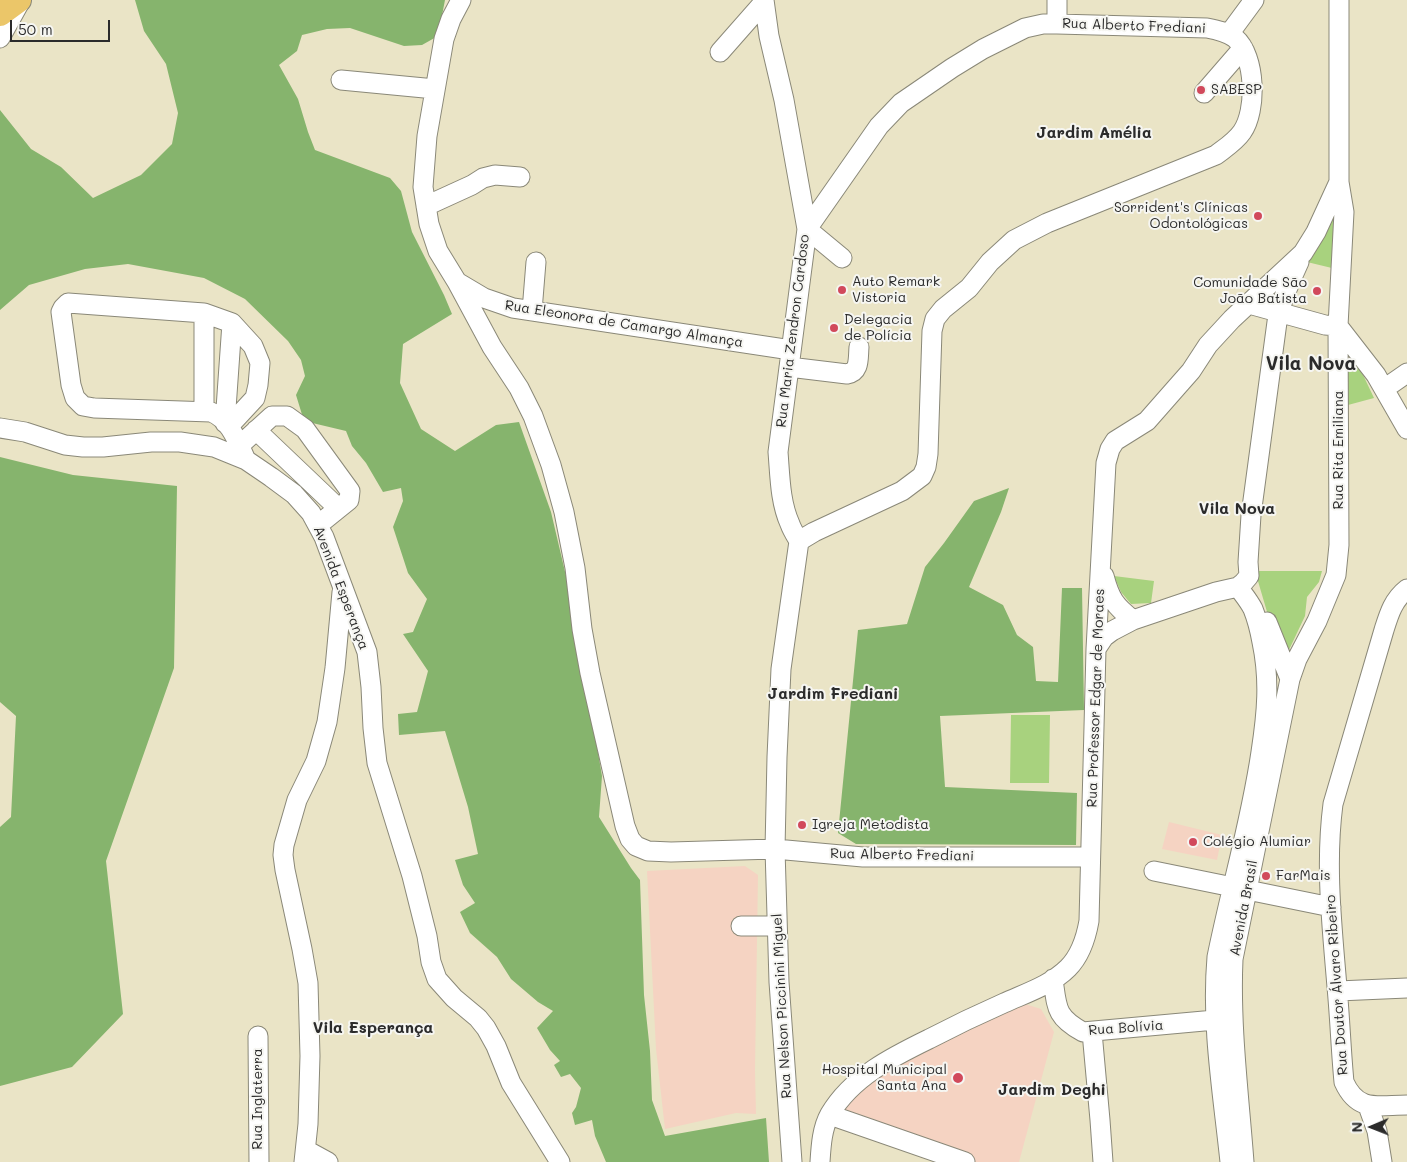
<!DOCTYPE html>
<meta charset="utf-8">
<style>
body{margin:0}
#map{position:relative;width:1407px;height:1162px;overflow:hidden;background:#eae4c6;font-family:Mali,sans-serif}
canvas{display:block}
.north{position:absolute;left:1347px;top:1102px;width:50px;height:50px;-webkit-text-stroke:4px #f6f6f2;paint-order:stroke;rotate:269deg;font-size:14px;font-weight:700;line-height:20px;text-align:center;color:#2b2b2b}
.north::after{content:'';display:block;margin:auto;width:18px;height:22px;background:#2b2b2b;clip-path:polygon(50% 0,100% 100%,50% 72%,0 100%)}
.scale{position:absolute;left:10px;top:20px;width:100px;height:22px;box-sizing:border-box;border:2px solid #2b2b2b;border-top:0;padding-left:6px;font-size:15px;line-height:18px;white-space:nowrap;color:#2b2b2b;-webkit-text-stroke:4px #f6f6f2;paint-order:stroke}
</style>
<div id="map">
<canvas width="1407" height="1162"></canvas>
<div class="north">N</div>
<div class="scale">50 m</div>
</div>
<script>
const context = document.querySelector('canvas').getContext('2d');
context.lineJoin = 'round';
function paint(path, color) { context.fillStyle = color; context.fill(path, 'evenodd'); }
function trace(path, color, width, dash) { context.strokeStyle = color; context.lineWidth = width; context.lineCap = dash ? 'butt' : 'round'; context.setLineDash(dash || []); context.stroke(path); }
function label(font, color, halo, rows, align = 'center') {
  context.font = font + ' Mali,sans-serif'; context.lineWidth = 4; context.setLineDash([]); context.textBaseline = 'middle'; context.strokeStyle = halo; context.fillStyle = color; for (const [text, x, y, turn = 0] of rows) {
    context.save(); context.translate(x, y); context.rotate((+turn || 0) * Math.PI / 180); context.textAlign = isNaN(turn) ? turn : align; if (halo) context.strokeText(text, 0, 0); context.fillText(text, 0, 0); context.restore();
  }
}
const built = new Path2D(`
 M1169 822 1222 835 1217 860 1162 849Z
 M745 866 758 875 755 1070 756 1114 736 1113 665 1129 656 1049 647 871Z
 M1025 1004 1041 1009 1054 1032 1019 1162H963L831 1113 895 1060 954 1037 1001 1012Z`);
const green = new Path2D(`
 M1338 211 1336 269 1307 262Z
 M1351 358 1356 360 1374 398 1348 405 1347 363Z
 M1255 571H1322L1319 582 1307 597 1305 616 1288 652 1270 622Z
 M1114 576 1154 581 1151 603 1131 604 1121 592Z
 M1011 715H1050L1049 783H1010Z`);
const forest = new Path2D(`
 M135 0H445L438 36 422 45 404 46 350 28 327 29 302 35 297 51 279 65 298 99 308 132 315 150 390 178 401 191 412 232 444 295 452 314 403 344 400 383 421 429 455 451 496 425 519 422 551 512 574 610 602 776 599 817 631 868 640 880 644 995 650 1051 652 1100 665 1136 766 1118 769 1162H606L595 1136 592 1120 575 1125 572 1113 576 1107 581 1088 570 1074 561 1077 554 1065 560 1061 550 1050 537 1028 553 1011 538 1002 511 979 497 957 470 933 460 912 475 903 463 885 455 860 478 854 468 807 445 731 399 735 398 714 417 712 428 671 403 634 413 632 427 599 408 573 393 527 403 501 401 488 383 492 366 463 352 446 346 431 304 421 296 395 305 376 301 360 288 341 245 299 204 278 128 264 85 269 29 285 0 310V110L31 149 61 167 93 198 141 175 172 144 178 113 166 64 144 31Z
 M0 457 73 475 177 486 174 668 106 861 123 1014 72 1067 0 1086V827L11 817 16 716 0 702Z
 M1009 488 1001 512 969 587 1003 605 1017 635 1033 647 1036 681 1058 682 1062 588H1082L1084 710 940 716 945 787 1077 793 1076 845 856 844 838 833 858 630 907 624 925 567 944 543 974 501Z`);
const minor = new Path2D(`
 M461 0 451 19 444 39 427 136 423 187 429 224 438 251 457 282 484 298 513 308 791 350
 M764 0 769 36 784 100 807 229 778 452C780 476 780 502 790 524 792 530 796 536 799 541
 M1057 0V24
 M1229 34 1254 0
 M0 38 20 2
 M720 52 764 2
 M341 80 435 89
 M1204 93 1243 48
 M426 206 472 185 483 178 495 175 520 177
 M842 258 807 229 879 126 901 103 952 68 983 49 1025 28 1043 24H1057L1207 28C1217 30 1227 32 1235 38 1256 56 1257 111 1242 132 1235 142 1225 148 1216 155L1047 223 1014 240 990 262 969 288 943 309 935 319 932 331 928 454 926 467 922 476 902 491 814 532 799 541 781 669 777 757 775 849 863 857H1090
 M457 282 492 347 519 388 533 416 551 465 564 512 575 568 582 629 590 673 625 826 630 839 636 846 648 851 671 852 775 849 779 982 792 1162
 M1249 304 1325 325 1338 326 1376 375 1407 429
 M532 311 536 262
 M789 367 847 374C860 372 858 359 859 347
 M1384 389 1407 373
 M204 411V313
 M225 423 232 323
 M229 426 255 398 258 385 260 363 253 346 232 323 204 313 68 303 63 308 61 312 71 385 75 398 83 406 94 408 211 412C230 419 238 443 246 460
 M0 428 25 432 65 445 83 447H103L151 442H180L214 447 246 460 271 477 294 494 311 513 324 537 367 652 371 687 373 728 377 763 412 876 427 936 431 962 437 979 454 998 478 1018 486 1028 496 1046 511 1083 560 1162
 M256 430 338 508
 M239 446 272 416H287L305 429 350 491 349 500 318 525
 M1104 576C1110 599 1115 606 1133 620
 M1407 589C1393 600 1389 614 1384 630L1333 804C1325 865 1332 926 1337 987 1340 1019 1341 1051 1344 1082 1358 1113 1378 1105 1407 1105
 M1267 622 1290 679
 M1096 649 1104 637 1112 631 1133 620 1216 592 1238 587 1243 583 1249 576 1248 562 1251 515 1277 322C1281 301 1290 282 1299 262
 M1154 871 1331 907
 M741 926H777
 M1053 979C1057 1007 1055 1017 1083 1032L1215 1020 1228 1021
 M1338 991 1407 988
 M1092 1032 1100 1120 1103 1162
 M258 1036 259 1162
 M1368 1106 1377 1131 1382 1162
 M830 1115 965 1162
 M306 1150 328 1162
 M304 1162 308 1124 310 1056 308 983 302 949 285 870 283 855 284 845 297 800 316 761 327 722 335 668 342 592
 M820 1162C821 1146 822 1128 830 1114 852 1077 892 1057 929 1039 954 1026 979 1014 1004 1003 1026 993 1051 985 1068 968 1081 955 1086 938 1089 921L1096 649 1106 463 1110 449 1115 441 1147 421 1176 388 1191 371 1208 345 1232 319 1303 253 1316 232 1339 182
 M1230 1162C1223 1094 1211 1026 1217 957 1231 888 1251 821 1261 752 1267 713 1270 680 1262 642 1260 631 1257 619 1253 609 1249 601 1243 594 1238 587
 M1244 1162C1239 1095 1230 1026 1233 959L1290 679 1297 659 1317 621 1336 575 1339 545 1338 326 1344 212 1339 182V0`);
const major = new Path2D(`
 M0 14 19 0`);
const markers = [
 [1201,90,5,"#d1495b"],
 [1258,216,5,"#d1495b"],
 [842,290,5,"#d1495b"],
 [1317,291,5,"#d1495b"],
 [834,328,5,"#d1495b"],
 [802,825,5,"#d1495b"],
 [1193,842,5,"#d1495b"],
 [1266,876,5,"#d1495b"],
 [958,1078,6,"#d1495b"]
];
const streetNames = [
 ["Rua Alberto Frediani",1134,26,2],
 ["Rua Eleonora de Camargo Almança",624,324,9],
 ["Rua Maria Zendron Cardoso",793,331,-83],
 ["Rua Rita Emiliana",1339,450,-90],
 ["Avenida Esperança",341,588,69],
 ["Rua Professor Edgar de Moraes",1096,698,-88],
 ["Rua Alberto Frediani",902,855,1],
 ["Avenida Brasil",1244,908,-79],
 ["Rua Doutor Álvaro Ribeiro",1337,985,-94],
 ["Rua Nelson Piccinini Miguel",782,1006,-93],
 ["Rua Bolívia",1126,1028,-4],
 ["Rua Inglaterra",258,1099,-90]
];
const poiNames = [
 ["SABESP",1211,90],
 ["Sorrident's Clínicas",1248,208,"right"],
 ["Odontológicas",1248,224,"right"],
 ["Auto Remark",852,282],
 ["Vistoria",852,298],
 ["Comunidade São",1307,283,"right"],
 ["João Batista",1307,299,"right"],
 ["Delegacia",844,320],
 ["de Polícia",844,336],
 ["Igreja Metodista",812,825],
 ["Colégio Alumiar",1203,842],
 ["FarMais",1276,876],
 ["Hospital Municipal",947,1070,"right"],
 ["Santa Ana",947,1086,"right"]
];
const quarterNames = [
 ["Jardim Amélia",1094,133],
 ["Vila Nova",1237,509],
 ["Jardim Frediani",833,694],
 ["Vila Esperança",373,1028],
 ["Jardim Deghi",1052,1090]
];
const districtNames = [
 ["Vila Nova",1311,364]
];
paint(built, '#f5d3c2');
paint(green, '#a8d27e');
paint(forest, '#86b46d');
trace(minor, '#8a8878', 21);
trace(major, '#8a8878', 26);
trace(minor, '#fff', 19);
trace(major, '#ebc669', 24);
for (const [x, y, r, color] of markers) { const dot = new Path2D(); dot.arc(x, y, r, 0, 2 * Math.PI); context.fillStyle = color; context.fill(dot); trace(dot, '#f6f6f2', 2); }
label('14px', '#2b2b2b', '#f6f6f2', streetNames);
label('14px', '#2b2b2b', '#f6f6f2', poiNames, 'left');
label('bold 16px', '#2b2b2b', '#f6f6f2', quarterNames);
label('bold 19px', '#2b2b2b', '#f6f6f2', districtNames);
</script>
